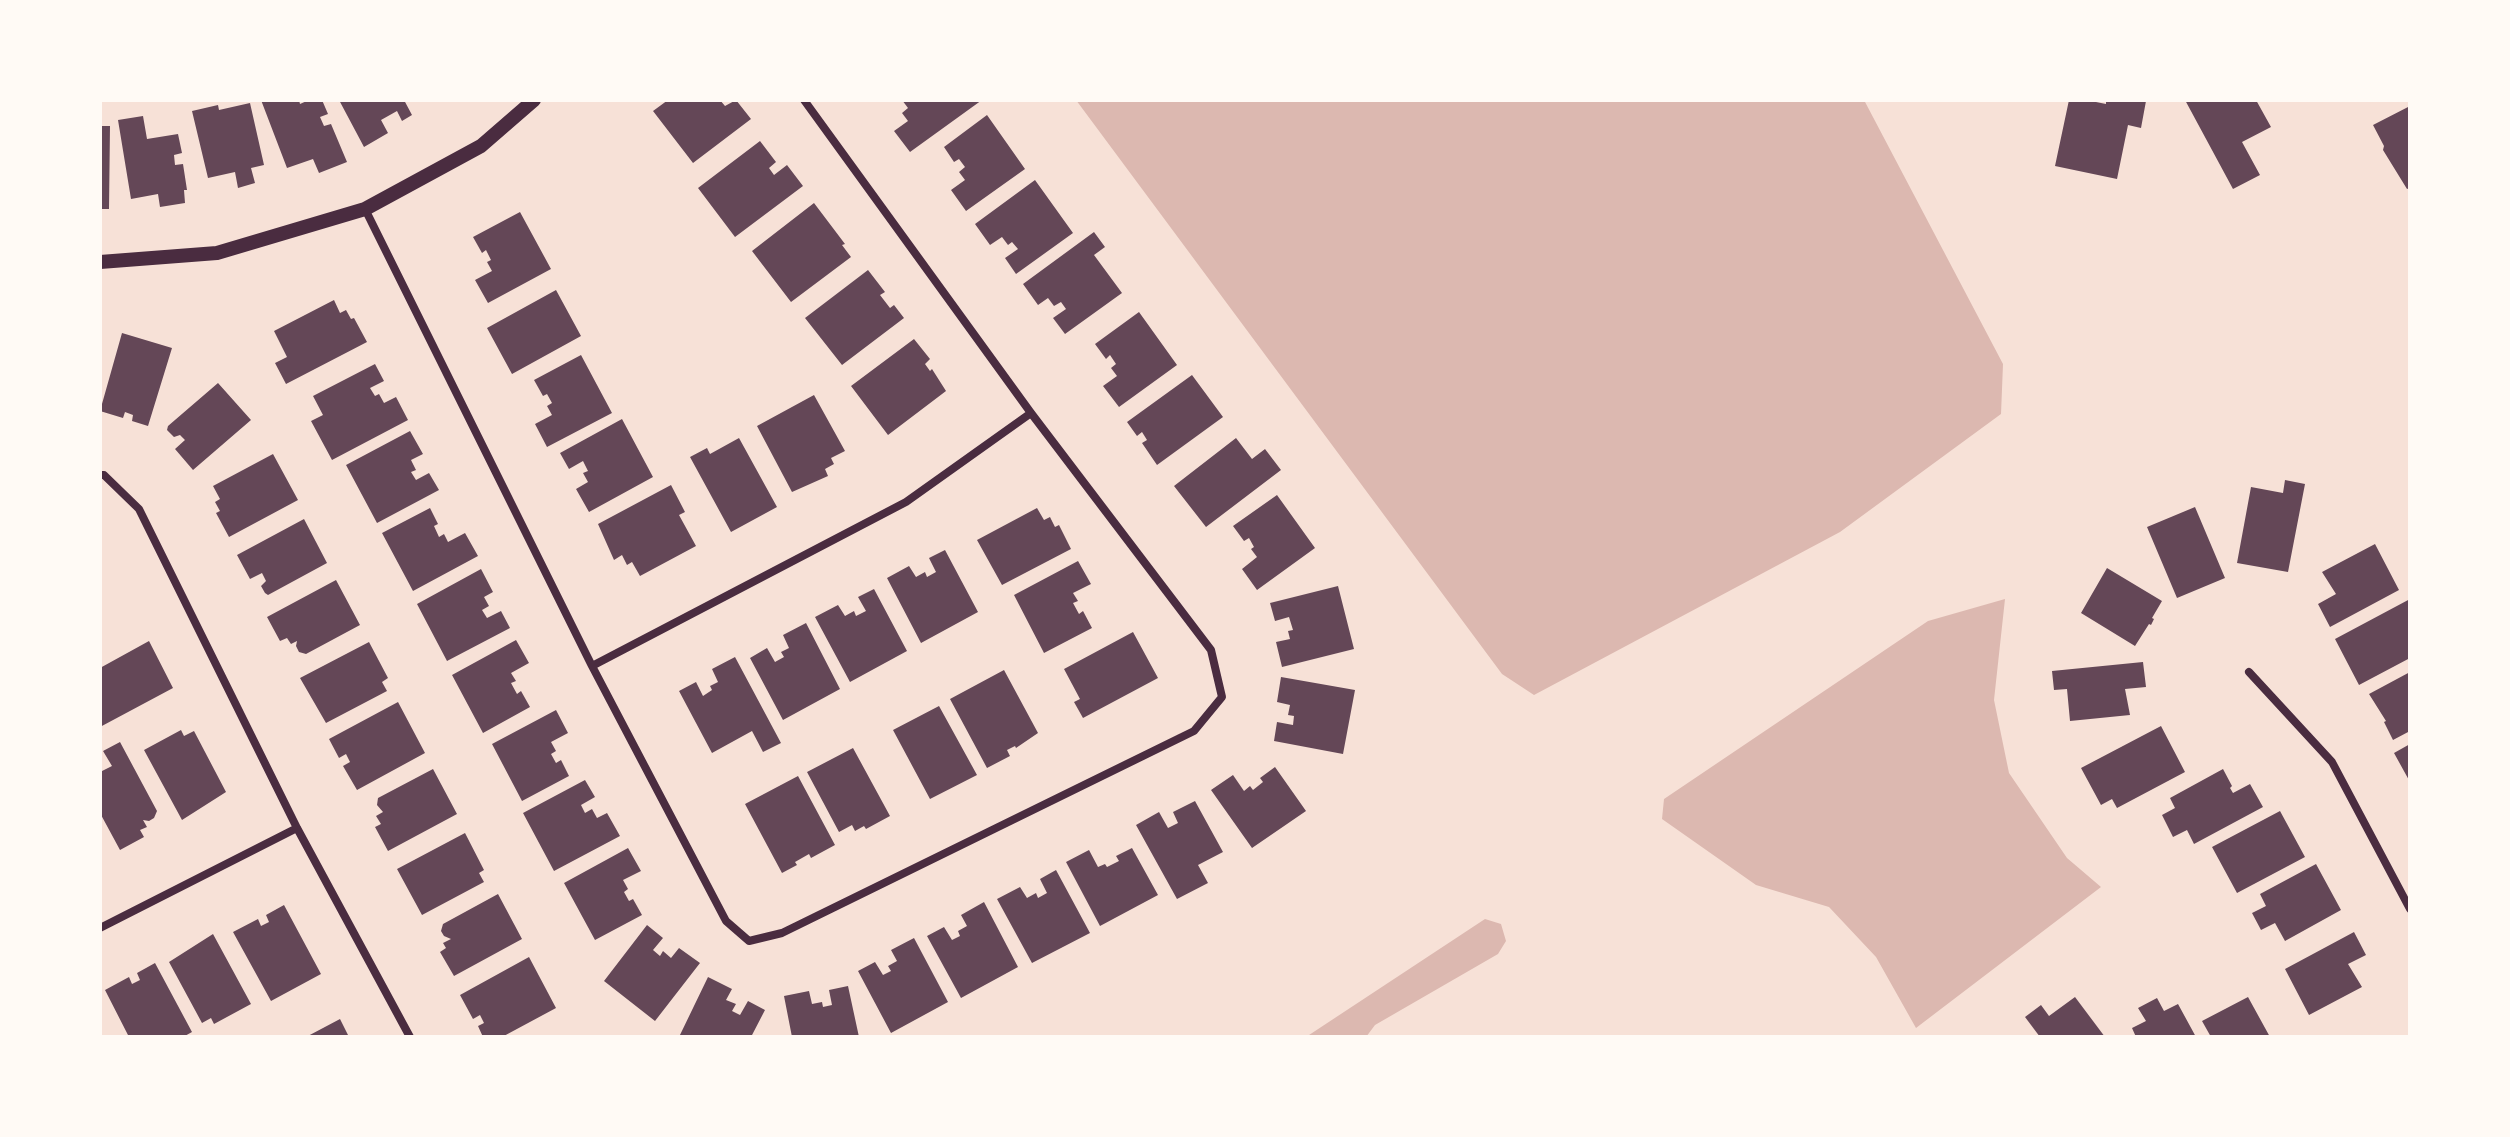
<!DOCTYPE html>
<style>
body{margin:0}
#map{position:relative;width:2510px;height:1137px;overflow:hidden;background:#f7e1d7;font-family:"Nunito Sans",sans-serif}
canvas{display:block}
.frame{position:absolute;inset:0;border:102px solid #fffaf5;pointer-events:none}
</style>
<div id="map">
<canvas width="2510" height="1137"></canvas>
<div class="frame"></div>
</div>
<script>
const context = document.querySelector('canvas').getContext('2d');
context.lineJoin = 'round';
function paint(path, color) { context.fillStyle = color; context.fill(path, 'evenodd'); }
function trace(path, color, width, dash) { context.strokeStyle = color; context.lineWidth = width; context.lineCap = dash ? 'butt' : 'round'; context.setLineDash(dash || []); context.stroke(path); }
const water = new Path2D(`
 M1076 100H1864L2003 364 2001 414 1840 532 1534 695 1502 674Z
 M2005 599 1994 700 2009 773 2067 858 2101 887 1916 1028 1876 957 1829 907 1756 885 1662 819 1664 799 1928 621Z
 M1485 919 1501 924 1506 941 1498 954 1375 1025 1366 1037H1306Z`);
const building = new Path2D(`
 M261 100H299L300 104 309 100H322L328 114 320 117 324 126 331 124 347 162 319 173 313 159 287 168Z
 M339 100H404L412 115 402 121 397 111 381 120 388 133 364 147Z
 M668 100H720L725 106 736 100 751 119 693 163 653 111Z
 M902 100H982L910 152 894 131 908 121 902 113 908 108Z
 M2069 100H2086L2106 104V100L2146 101 2141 128 2128 125 2117 179 2055 166Z
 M2185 100H2256L2271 127 2242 142 2260 175 2233 189Z
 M250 103 264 165 251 168 255 183 238 188 235 172 208 178 192 111 218 105 219 110Z
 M2410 106V188L2407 189 2383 150 2384 146 2373 125Z
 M987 115 1025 169 966 211 951 190 965 180 959 172 965 167 959 159 954 162 944 147Z
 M143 116 147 139 178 134 182 153 174 155 175 165 183 164 187 190H184L185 203 160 207 158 194 131 199 118 120Z
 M100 126H110L109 209H100Z
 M760 141 776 162 769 168 774 175 787 165 803 186 735 237 698 188Z
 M1035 180 1073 233 1016 274 1005 258 1018 249 1012 242 1008 245 1002 237 990 245 975 224Z
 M814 203 845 244 842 245 851 257 791 302 752 251Z
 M520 212 551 269 488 303 475 280 492 271 487 262 491 260 486 250 482 253 473 237Z
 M1094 232 1105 247 1094 255 1122 293 1065 334 1053 318 1066 309 1061 302 1054 306 1048 298 1038 305 1023 284Z
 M868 270 885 292 880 295 890 308 894 305 904 318 842 365 805 318Z
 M556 290 581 336 512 374 487 328Z
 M334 300 340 313 346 310 351 319 354 318 367 342 286 384 275 363 287 357 274 331Z
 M1139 312 1177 365 1119 407 1103 386 1117 376 1111 368 1116 364 1110 355 1106 359 1095 344Z
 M122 333 172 348 148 426 132 421 133 415 125 412 123 418 100 411Z
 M914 339 930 359 925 364 930 371 932 369 946 391 888 435 851 386Z
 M581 355 612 413 547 447 535 424 552 415 547 406 552 403 547 394 543 396 534 380Z
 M375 364 384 381 370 388 375 396 379 394 384 403 396 397 408 420 332 460 311 421 323 415 313 396Z
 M1192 375 1223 417 1157 465 1142 443 1147 440 1142 432 1137 436 1127 422Z
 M218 383 251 420 193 470 175 449 185 440 180 435 174 437 167 430 168 426Z
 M814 395 845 451 831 458 834 464 825 469 828 476 792 492 757 426Z
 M622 419 653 477 589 512 576 489 588 482 583 473 588 471 583 461 569 469 560 453Z
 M410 431 423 454 411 460 416 470 411 472 416 480 429 473 439 490 377 523 346 465Z
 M739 438 777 507 731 532 690 457 707 448 710 454Z
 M1236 438 1252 459 1265 449 1281 470 1206 527 1174 486Z
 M273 454 298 500 229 537 216 513 220 511 215 502 220 499 213 486Z
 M2285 480 2305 484 2288 572 2237 563 2251 487 2283 493Z
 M671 485 685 512 679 515 696 546 640 576 632 562 627 565 622 555 614 560 598 524Z
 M1277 495 1315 548 1257 590 1242 569 1257 557 1251 549 1254 547 1249 538 1244 541 1233 526Z
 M2195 507 2225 578 2177 598 2147 527Z
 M430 508 438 524 434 526 439 537 444 534 448 542 465 533 478 556 413 591 382 533Z
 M1037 508 1044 520 1050 517 1055 527 1059 525 1071 549 1002 585 977 540Z
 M304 519 327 563 268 595 265 593 261 586 266 581 262 573 250 579 237 555Z
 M2375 544 2399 590 2330 627 2318 604 2336 594 2322 572Z
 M945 550 978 612 921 643 887 578 909 566 916 577 925 572 927 577 936 572 929 558Z
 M1078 561 1091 584 1073 593 1078 601 1073 603 1079 614 1083 611 1092 628 1044 653 1014 595Z
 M2107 568 2162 601 2152 618 2154 619 2151 625 2149 624 2135 646 2081 613Z
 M481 569 493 592 484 597 489 606 482 610 487 618 501 611 510 628 447 661 417 604Z
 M336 580 360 625 306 654 299 652 296 646 297 641 291 644 287 638 280 641 267 617Z
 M1338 586 1354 649 1282 667 1276 642 1290 639 1288 631 1293 630 1289 617 1275 621 1270 603Z
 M874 589 907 651 850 682 815 617 838 605 845 616 854 611 856 616 866 611 858 597Z
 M2410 599V658L2359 685 2335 639Z
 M806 623 840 689 783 720 750 658 767 648 775 662 784 657 781 652 789 648 783 635Z
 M1133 632 1158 678 1083 718 1074 702 1080 699 1064 669Z
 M516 640 529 663 511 673 516 681 511 683 517 694 521 691 530 707 483 733 452 675Z
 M149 641 173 688 100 727V668Z
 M369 642 388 678 382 682 387 691 326 723 300 678Z
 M735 657 781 743 763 752 752 731 712 753 679 691 696 682 703 696 712 690 710 686 718 682 712 669Z
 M2143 662 2146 687 2125 689 2130 715 2070 721 2067 689 2054 690 2052 671Z
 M1004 670 1038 733 1016 748 1015 746 1007 750 1010 756 987 768 950 699Z
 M2410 672V731L2393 740 2384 722 2386 721 2369 694Z
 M1281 677 1355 690 1343 754 1274 741 1277 722 1293 725 1294 716 1288 715 1290 705 1277 702Z
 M398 702 425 753 357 790 343 766 350 762 346 754 339 758 329 739Z
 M939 706 977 775 930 799 893 730Z
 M556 710 568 733 551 742 556 751 551 754 556 763 561 760 569 776 522 801 492 744Z
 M2161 726 2185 772 2117 808 2112 799 2101 805 2081 768Z
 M181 730 184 736 194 731 226 792 182 820 144 750Z
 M120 742 157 811 154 818 149 821 143 820 147 827 140 830 144 837 120 850 100 813V772L112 766 103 751Z
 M2410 744V782L2394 753Z
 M853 748 890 816 866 829 864 826 855 831 852 825 839 832 807 772Z
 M1275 767 1306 811 1252 848 1211 790 1233 775 1244 791 1250 786 1253 790 1263 782 1260 778Z
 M433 769 457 814 388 851 375 827 381 824 376 816 383 812 377 805 378 798Z
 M2223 769 2232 786 2230 788 2233 793 2250 784 2263 807 2194 844 2187 830 2173 837 2162 815 2175 808 2170 798Z
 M798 776 835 845 811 858 809 854 795 862 797 865 782 873 745 804Z
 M585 780 595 797 581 805 585 813 592 809 597 818 607 813 620 836 554 871 523 813Z
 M1195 801 1223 852 1198 865 1208 883 1177 899 1136 825 1159 812 1168 828 1178 823 1173 812Z
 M2280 811 2305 857 2237 893 2212 847Z
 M465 833 484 870 479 873 484 882 422 915 397 869Z
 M628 848 641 871 623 880 628 889 624 892 629 901 633 899 642 915 595 940 564 883Z
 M1132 848 1158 895 1100 926 1066 862 1089 850 1098 867 1105 864 1107 867 1119 861 1116 856Z
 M2316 864 2341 910 2285 941 2275 923 2261 930 2252 913 2266 906 2260 894Z
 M1056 870 1090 933 1032 963 997 899 1020 887 1027 898 1036 893 1038 898 1047 893 1040 879Z
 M498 894 522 939 454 976 440 952 446 948 443 943 451 939 444 936 441 931 443 924Z
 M984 902 1018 967 961 998 927 936 944 927 952 940 960 936 958 931 967 926 961 915Z
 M284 905 321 974 271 1001 233 932 258 919 261 926 269 922 266 915Z
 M647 925 663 938 653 950 660 956 663 951 671 958 679 948 700 963 655 1021 604 981Z
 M2354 932 2366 955 2348 964 2362 987 2309 1015 2285 969Z
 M213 934 251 1004 214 1024 211 1018 202 1023 169 962Z
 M914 938 948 1002 891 1033 858 971 875 962 883 975 891 971 888 966 897 961 891 950Z
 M529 957 556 1008 502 1037H483L478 1026 484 1023 480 1015 473 1019 460 995Z
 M155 963 192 1032 183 1037H129L105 990 129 977 132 984 140 980 137 973Z
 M708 977 732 989 726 1000 736 1004 732 1011 740 1015 748 1001 765 1010 751 1037H679Z
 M848 986 859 1037H792L784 996 809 991 812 1004 822 1002 823 1007 832 1005 829 990Z
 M2075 997 2105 1037H2040L2025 1017 2041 1005 2049 1016Z
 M2248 997 2270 1037H2211L2202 1021Z
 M2157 998 2164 1011 2178 1004 2196 1037H2136L2132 1028 2146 1021 2138 1008Z
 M340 1019 349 1037H306Z`);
const minor = new Path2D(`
 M365 209 592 666 726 921 749 941 782 933 1194 731 1222 697 1211 650 1031 413 804 100
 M100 475H104L139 509 297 828 410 1037
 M592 666 906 502 1031 413
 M2249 672 2332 762 2410 909
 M100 928 297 828`);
const tertiary = new Path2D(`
 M100 262 217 253 365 209 481 146 534 100`);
paint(water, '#dcb8b0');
paint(building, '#644757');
trace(minor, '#4a2c40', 8);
trace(tertiary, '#4a2c40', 14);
</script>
